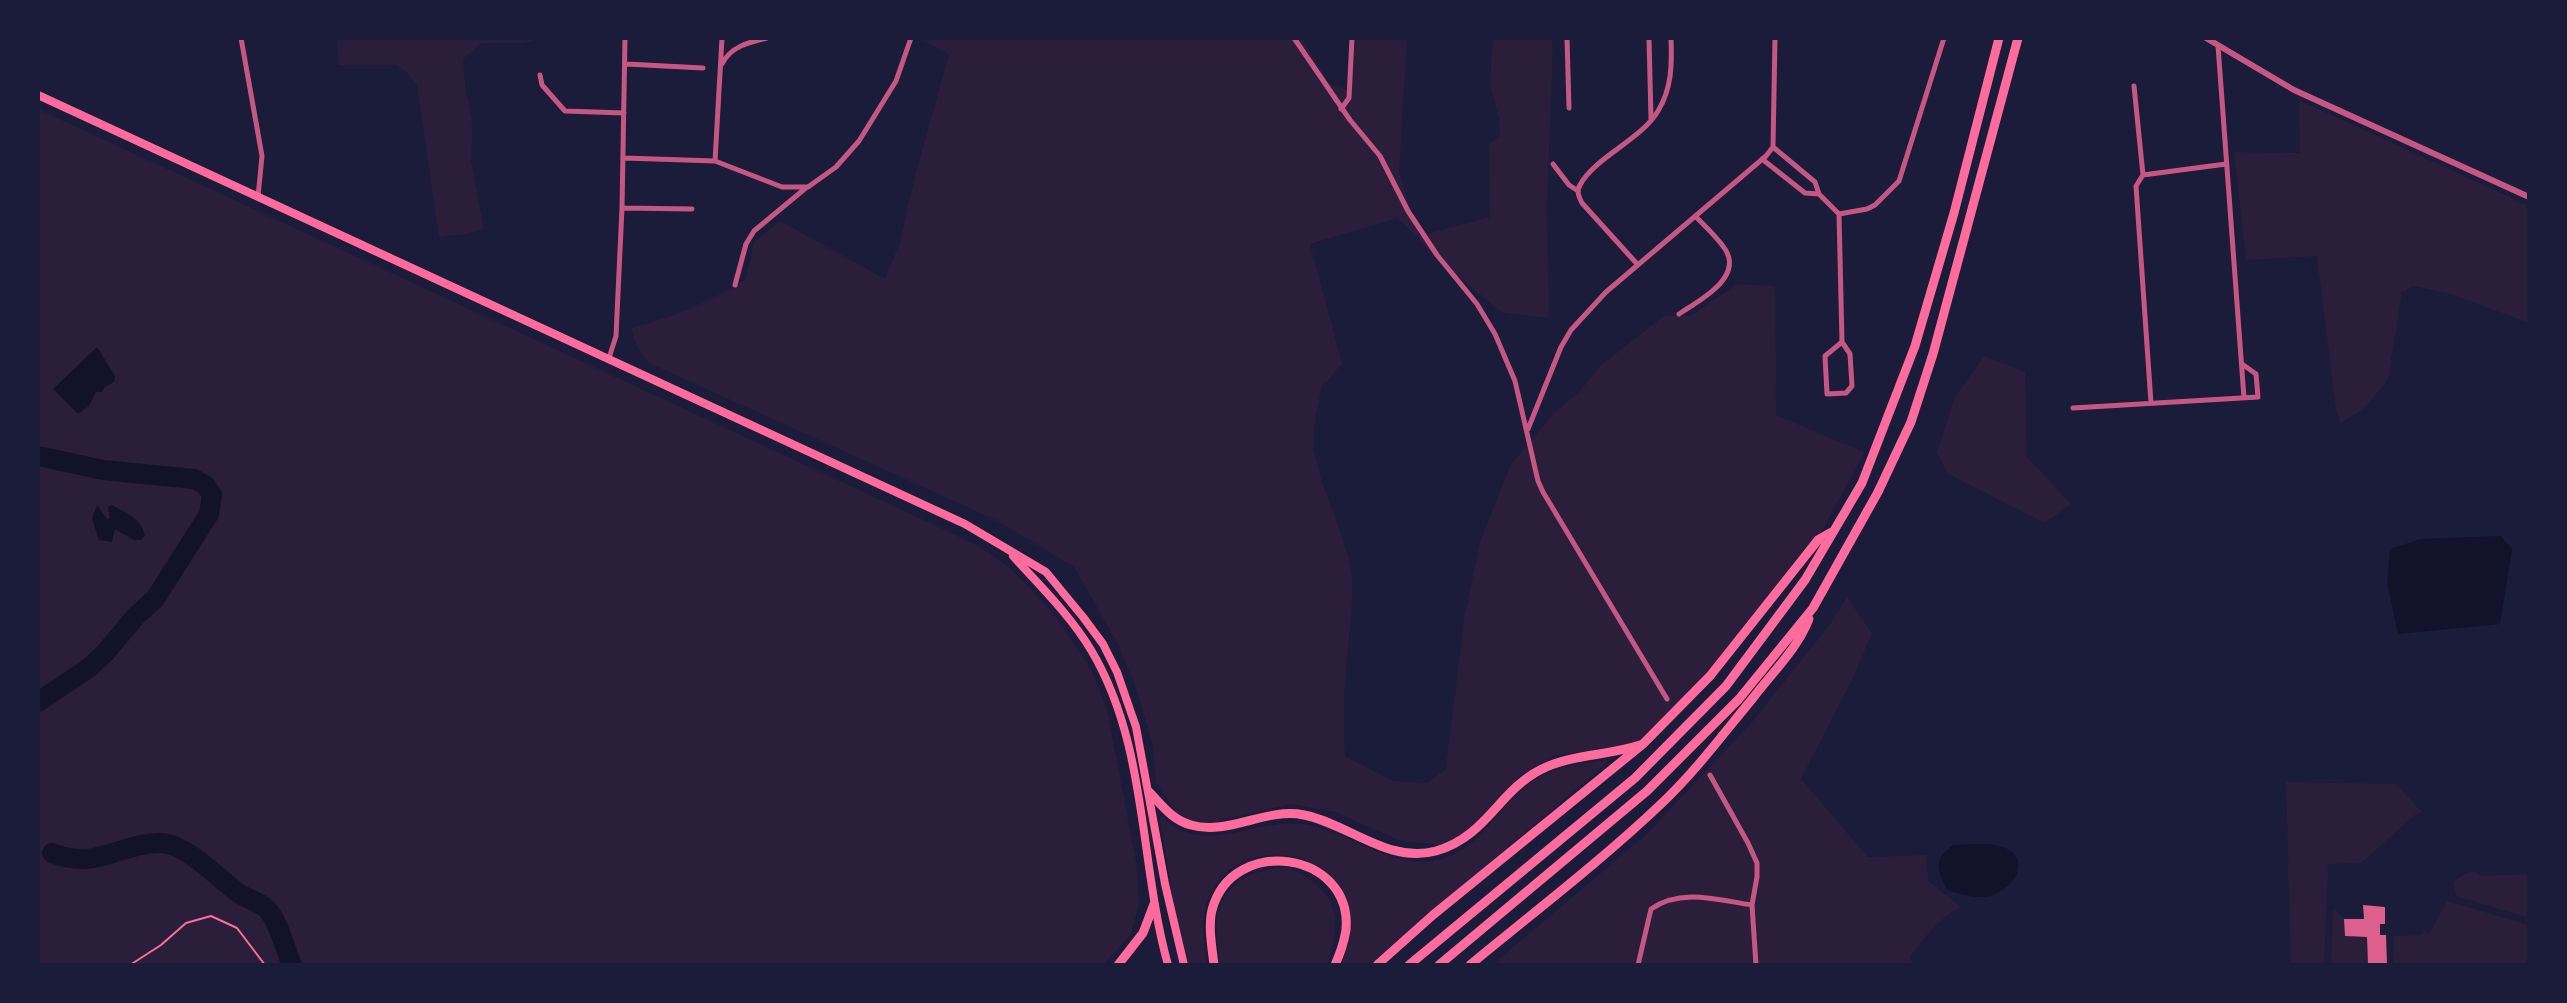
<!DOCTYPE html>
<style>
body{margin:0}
#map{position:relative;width:2567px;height:1003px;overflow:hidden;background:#1b1b3a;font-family:"Exo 2",sans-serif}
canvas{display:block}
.frame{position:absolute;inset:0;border:40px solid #1b1b3a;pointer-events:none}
</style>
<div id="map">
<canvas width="2567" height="1003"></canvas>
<div class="frame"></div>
</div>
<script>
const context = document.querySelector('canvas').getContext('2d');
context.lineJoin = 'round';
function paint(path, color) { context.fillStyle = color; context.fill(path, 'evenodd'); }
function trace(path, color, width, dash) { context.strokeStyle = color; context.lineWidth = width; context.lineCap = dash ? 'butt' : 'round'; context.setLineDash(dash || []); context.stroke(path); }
const green = new Path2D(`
 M337 38H544L524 43H481L463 59 466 91 472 121 471 161 484 229 467 234 439 237 417 85 407 73 396 65H339Z
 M919 38H1302L1329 84 1350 91 1355 38H1407L1399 172 1419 236 1490 217 1489 144 1500 136 1499 119 1490 84 1493 38H1553L1547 208 1549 318 1503 313 1440 262 1398 218 1310 244 1342 363 1327 382H1323C1319 404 1310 433 1315 455 1324 500 1349 538 1352 584 1353 609 1349 633 1347 658 1344 691 1343 723 1345 756L1393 781 1427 783 1446 769 1464 619 1480 542 1510 466 1554 413 1579 392 1601 365 1664 316H1691L1737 284 1775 286 1776 415 1864 452 1863 455 1817 540 1710 672 1637 744 1556 755 1518 777 1483 820 1463 837 1440 845 1401 841 1335 812 1292 804 1228 818 1215 823 1193 821 1177 813 1156 784 1153 746 1136 688 1118 644 1074 567 996 520 649 363 637 347 631 328C670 318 713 301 746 279L754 242 780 221 885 279 900 242 914 180 949 54Z
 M2299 100 2529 206V323L2448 293 2413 286 2402 292 2388 379 2367 406 2341 423 2336 409 2317 256 2246 260 2234 152 2300 153Z
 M38 109 943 529 980 547 1010 568 1052 612 1091 669 1107 710 1136 861 1139 905 1131 934 1103 965H38Z
 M1984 356 2025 372 2027 457 2071 504 2045 523 1948 474 1937 452 1954 399Z
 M1847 597 1872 633 1852 680 1801 779 1868 857 1926 855 1928 881 1961 907C1938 919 1926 936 1910 957L1913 965H1492L1647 834 1753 721 1831 623Z
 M1612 759 1369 965H1341C1346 950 1353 933 1351 917 1339 839 1223 831 1205 910 1202 927 1205 947 1207 965H1189L1174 907 1160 819 1162 816C1198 858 1254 819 1300 824 1352 829 1391 875 1445 858 1482 846 1498 808 1526 786 1551 766 1583 764 1612 759Z
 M2286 782 2396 784 2422 812 2415 815 2361 863 2328 864 2324 965H2291Z
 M1287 867C1337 890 1344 914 1327 965H1220C1219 951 1215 934 1217 920 1222 881 1253 870 1287 867Z
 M2475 871 2480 876 2529 874V918L2456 896 2453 882 2464 874Z
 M2447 901 2529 925 2528 965H2393L2394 936 2421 935 2424 931 2429 934Z
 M2335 909 2344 919 2345 936 2367 937 2368 965H2331L2333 911Z`);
const water = new Path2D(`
 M97 347 115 376 114 382 105 387 102 392H96L89 406 78 414 53 389Z
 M97 505 107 519 110 518 108 507 112 505C127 514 141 517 145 536L141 540H134L115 529 112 542 99 540 92 519Z
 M2501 536 2512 549 2500 624 2398 634 2387 582 2390 549 2421 539Z
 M1953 845C1969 845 1995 841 2009 850 2033 866 2007 892 1989 896 1978 899 1957 894 1946 889 1938 867 1932 861 1953 845Z`);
const river = new Path2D(`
 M38 456 103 470 194 479 205 485 212 495 209 514 155 599 136 616 105 653 89 668 38 702
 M52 853C98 871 119 843 160 843 187 843 218 879 240 894 249 900 259 901 267 909 279 922 285 949 292 965`);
const building = new Path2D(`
 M2363 905 2385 907V924H2380V935H2386L2387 965H2368L2367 937 2345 936 2344 919H2364Z`);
const path = new Path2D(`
 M130 965 161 945 186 923 211 916 237 928 265 965`);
const minor = new Path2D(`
 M241 38 262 156 258 197
 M1294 38 1350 120 1380 156 1408 211 1437 255 1477 304 1495 334 1515 381 1538 481 1543 492 1667 699
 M1567 38 1569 108
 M1649 38 1651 119
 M2218 46 2244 398
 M626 64 703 68
 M722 64C730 47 749 42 767 38
 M540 75 542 85 565 111 624 113
 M2134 86 2143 175
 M1341 109 1349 98 1352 38
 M1773 147 1815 182 1819 194 1839 214 1842 342 1825 356 1827 394 1846 393 1852 386 1850 354 1842 342
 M624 158 715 161 782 187H808L836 167 859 141 896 81 911 38
 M1762 159 1805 193 1819 194
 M715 161 722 38
 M1553 164 1569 185 1578 191
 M622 208 692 209
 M1839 214 1867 209 1875 205 1899 181 1944 38
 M1638 265 1582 203C1579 197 1576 191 1580 185 1595 157 1641 140 1658 111 1672 88 1672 64 1671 38
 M735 285 746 244 754 231 807 187
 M1679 314C1698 301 1744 278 1725 249 1717 237 1705 226 1695 216
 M609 358 616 336 622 208 625 38
 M2151 403 2136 186 2143 175 2226 164
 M2073 408 2258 397 2256 374 2242 364
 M1528 429 1561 347 1571 330 1606 292 1766 156 1773 147 1775 38
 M1710 775 1748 843 1757 863V877L1752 905 1756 965
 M1638 965 1651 909C1682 888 1717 900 1752 905`);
const tertiary = new Path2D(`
 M2206 38 2294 90 2529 197`);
const primary = new Path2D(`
 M38 95 965 524 1046 572 1083 617 1103 644 1117 672 1136 727 1165 884 1184 965
 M1013 556C1040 586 1070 615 1091 650 1148 745 1139 861 1168 965`);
const motorway = new Path2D(`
 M1149 792C1162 805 1172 820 1191 825 1228 836 1266 807 1304 815 1349 824 1388 864 1436 851 1487 836 1498 792 1540 770 1570 754 1607 756 1640 745
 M1118 965 1143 933 1154 904
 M1214 965C1212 947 1208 927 1212 910 1232 834 1353 851 1346 930 1344 942 1340 954 1335 965
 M1377 965 1433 915 1643 744 1710 676 1818 540 1832 532
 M1409 965 1635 778 1726 686 1805 580 1862 483 1915 346 1954 213 1999 38
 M1439 965 1647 791 1739 699 1813 608 1878 492 1911 422 1933 354 2018 38
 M1470 965C1534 912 1601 861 1661 804 1695 772 1723 734 1753 698 1772 673 1798 648 1809 619`);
paint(green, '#2a1e3b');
paint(water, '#12122b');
trace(river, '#12122b', 20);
paint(building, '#dd5f8e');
trace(path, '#ff6b9d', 2);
trace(minor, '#c65784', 5);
trace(tertiary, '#c65784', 6);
trace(primary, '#ff6b9d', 8);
trace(motorway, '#ff6b9d', 9);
</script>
